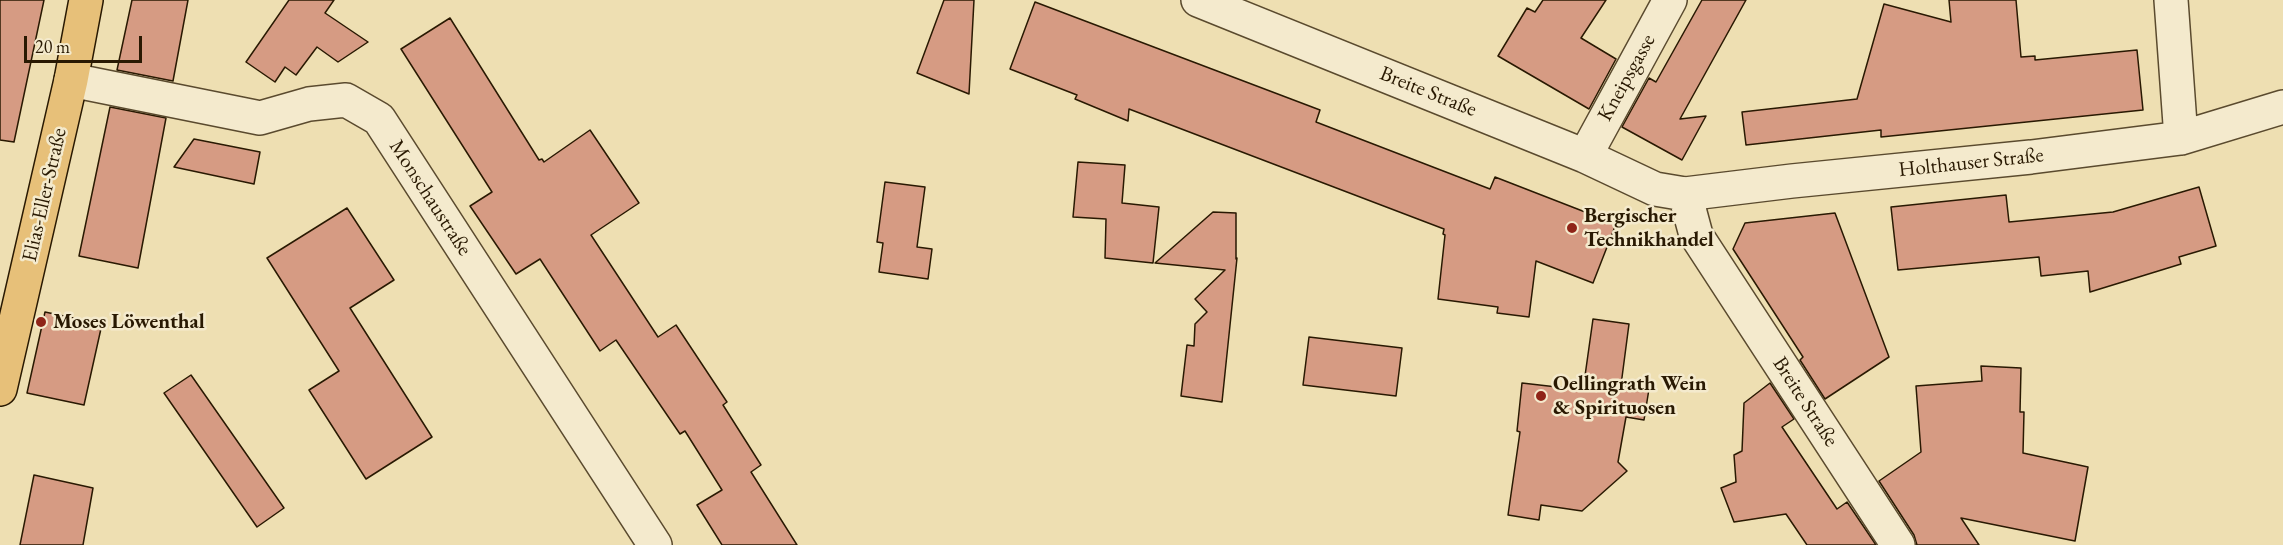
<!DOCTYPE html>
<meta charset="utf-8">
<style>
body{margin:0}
#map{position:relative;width:2283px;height:545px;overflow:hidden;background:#eedfb2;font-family:"EB Garamond",serif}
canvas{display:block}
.scale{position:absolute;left:24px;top:36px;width:118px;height:27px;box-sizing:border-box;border:3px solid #291902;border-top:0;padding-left:8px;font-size:18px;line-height:21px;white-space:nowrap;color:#291902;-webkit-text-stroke:4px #f4eacd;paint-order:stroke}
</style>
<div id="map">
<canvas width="2283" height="545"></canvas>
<div class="scale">20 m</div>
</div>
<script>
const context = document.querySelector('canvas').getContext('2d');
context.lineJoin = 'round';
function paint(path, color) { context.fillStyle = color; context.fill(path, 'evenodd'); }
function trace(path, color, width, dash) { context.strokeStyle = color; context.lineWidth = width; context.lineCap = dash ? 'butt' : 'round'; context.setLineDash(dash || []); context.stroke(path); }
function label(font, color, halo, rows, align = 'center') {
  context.font = font + ' "EB Garamond",serif'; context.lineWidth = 5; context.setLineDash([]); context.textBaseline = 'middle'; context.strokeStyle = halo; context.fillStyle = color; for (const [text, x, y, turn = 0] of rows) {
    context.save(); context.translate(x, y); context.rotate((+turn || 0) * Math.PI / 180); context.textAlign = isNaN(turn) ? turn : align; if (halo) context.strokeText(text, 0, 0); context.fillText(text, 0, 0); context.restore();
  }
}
const building = new Path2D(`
 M0 0H44L14 142 0 140Z
 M132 0H188L173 81 117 70Z
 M289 0H334L325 13 368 42 338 62 317 47 296 75 285 67 275 82 246 62Z
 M944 0H974L969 94 917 73Z
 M1543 0H1606L1581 38 1616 59 1589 109 1498 56 1527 8 1535 12Z
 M1702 0H1746L1680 119 1706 116 1682 160 1622 127 1649 78 1656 82Z
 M1949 0H2016L2021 57 2035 56V60L2137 50 2143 110 1881 137V130L1746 145 1742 112 1857 99 1884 4 1951 22Z
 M1035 2 1320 110 1316 122 1490 189 1495 177 1616 224 1593 283 1536 261 1529 317 1497 313 1498 307 1438 299 1445 235 1443 234 1444 229 1129 109 1128 121 1075 99 1077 95 1010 69Z
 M450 18 539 160 542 159 544 162 590 130 639 203 591 235 658 337 676 325 727 402 723 405 761 465 751 472 797 545H722L697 505 722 490 685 431 680 434 616 340 600 351 540 259 516 274 470 206 492 192 401 49Z
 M110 107 166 118 138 268 79 256Z
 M194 139 260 152 254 184 174 167Z
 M1078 162 1125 165 1122 203 1159 207 1153 263 1105 258 1106 219 1073 217Z
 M885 182 925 187 917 247 932 249 928 279 879 272 883 243 877 242Z
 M2199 187 2216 246 2179 257 2181 264 2090 292 2088 271 2041 276 2039 257 1898 270 1891 207 2006 195 2009 222 2113 212Z
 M347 208 394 280 350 308 432 437 366 479 309 390 339 371 267 258Z
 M1213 212 1236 213V259L1237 258 1222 402 1181 396 1187 345 1194 346 1195 324 1207 312 1195 299 1225 270 1155 263Z
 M1835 213 1889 357 1825 399 1800 360 1803 357 1733 249 1745 223Z
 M45 312 102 324 84 405 27 393Z
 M1593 319 1629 324 1621 385 1649 389 1644 420 1626 417 1618 462 1627 471 1582 511 1541 505 1539 520 1508 515 1520 432 1517 431 1522 383 1583 390Z
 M1309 337 1402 348 1396 396 1303 385Z
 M1981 366 2021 368 2020 412H2024L2023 453 2088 467 2075 541 1961 518 1979 545H1917L1914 535 1879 481 1921 452 1916 386 1982 381Z
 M191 375 284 508 257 527 164 393Z
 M1770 383 1794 419 1782 427 1837 509 1847 502 1876 545H1807L1786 514 1734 522 1721 488 1736 482 1734 455 1742 451 1744 403Z
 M34 475 93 488 83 545H20Z`);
const minor = new Path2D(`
 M1198 0 1585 156 1655 189 1685 194 1792 181 2031 157 2181 138 2283 107
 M2171 0 2181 138
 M71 80 260 118 309 104 346 100 379 119 655 545
 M1585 156 1670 0
 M1685 194 1696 235 1898 545`);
const major = new Path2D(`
 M0 389 71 80 86 0`);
const markers = [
 [1572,228,6,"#8f2418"],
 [41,322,6,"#8f2418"],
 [1541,396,6,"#8f2418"]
];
const streetNames = [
 ["Kneipsgasse",1627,78,-61],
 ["Breite Straße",1428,92,22],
 ["Holthauser Straße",1971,163,-6],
 ["Elias-Eller-Straße",45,195,-77],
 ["Monschaustraße",430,198,57],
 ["Breite Straße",1805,402,57]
];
const poiNames = [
 ["Bergischer",1584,216],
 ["Technikhandel",1584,240],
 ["Moses Löwenthal",53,322],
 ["Oellingrath Wein",1553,384],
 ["& Spirituosen",1553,408]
];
paint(building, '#d69b83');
trace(building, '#291902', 1.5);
trace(minor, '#5a4a2e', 36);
trace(major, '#291902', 36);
trace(minor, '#f4eacd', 33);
trace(major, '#e7c079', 33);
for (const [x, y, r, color] of markers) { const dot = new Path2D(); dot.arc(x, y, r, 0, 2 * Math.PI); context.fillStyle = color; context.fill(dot); trace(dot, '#f4eacd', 2); }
label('21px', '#291902', '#f4eacd', streetNames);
label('bold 21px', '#291902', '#f4eacd', poiNames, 'left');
</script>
